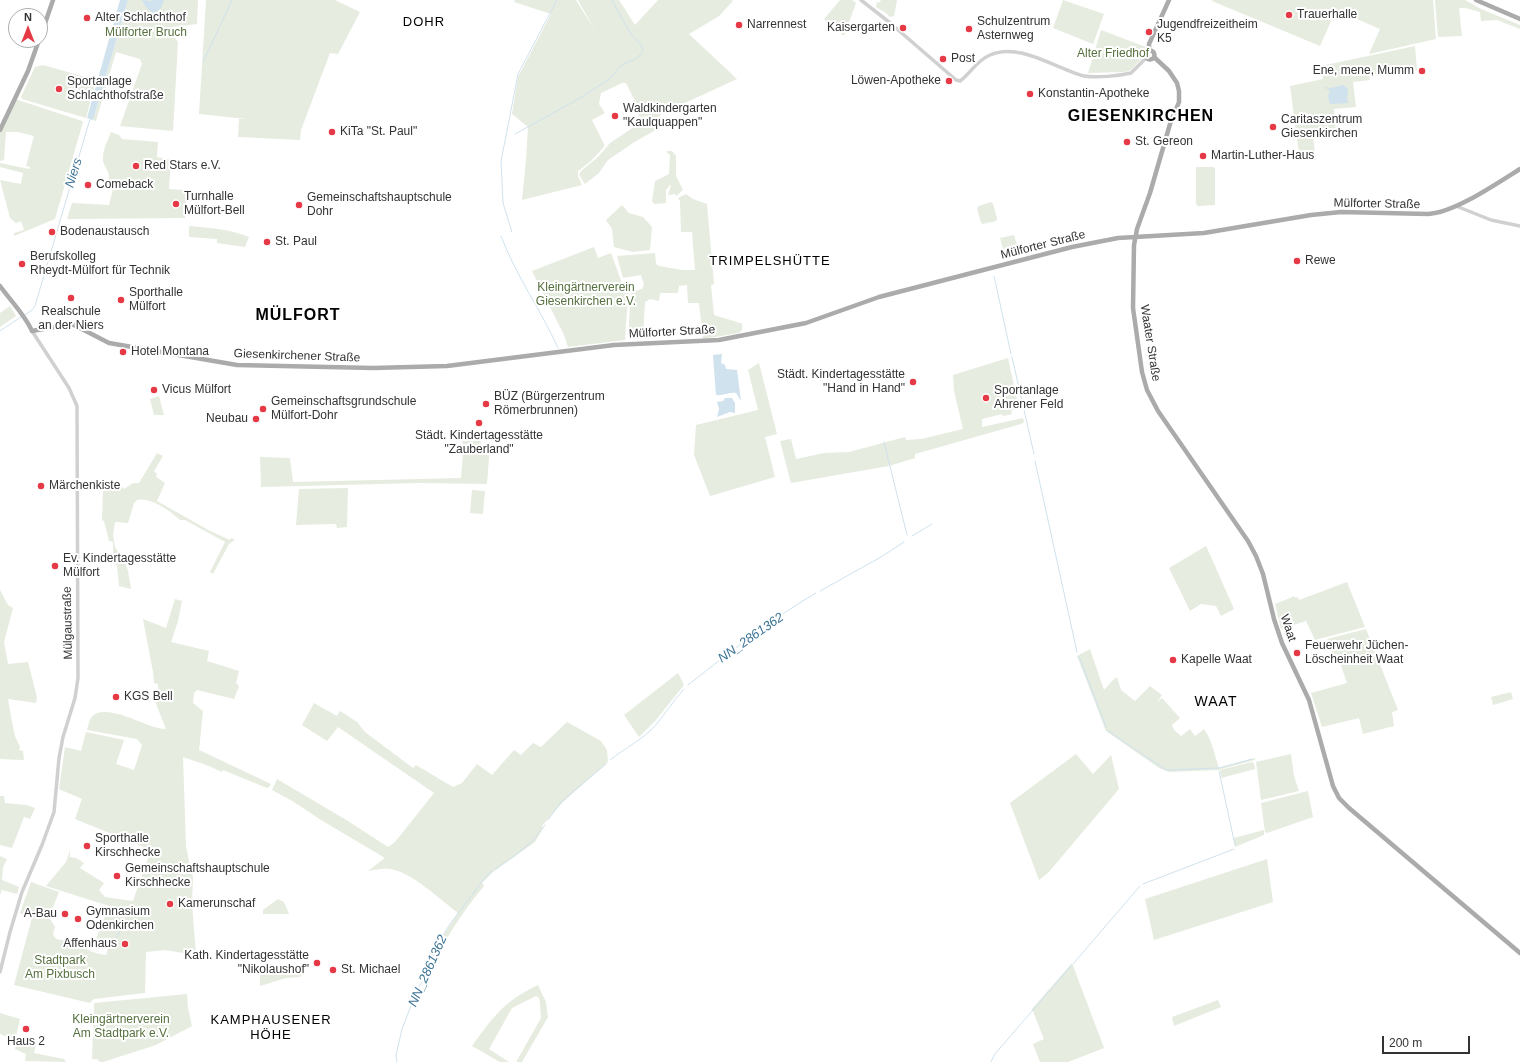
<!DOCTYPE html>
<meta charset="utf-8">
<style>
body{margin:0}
#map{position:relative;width:1520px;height:1062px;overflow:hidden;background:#fff;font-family:Helvetica,sans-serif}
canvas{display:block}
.north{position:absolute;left:8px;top:8px;width:40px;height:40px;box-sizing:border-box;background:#fff;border:1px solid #adadad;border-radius:50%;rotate:0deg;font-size:11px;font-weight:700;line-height:16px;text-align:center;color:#333}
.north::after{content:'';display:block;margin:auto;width:14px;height:18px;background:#e63946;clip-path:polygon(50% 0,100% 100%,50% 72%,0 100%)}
.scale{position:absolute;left:1382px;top:1036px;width:88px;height:18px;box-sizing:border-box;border:2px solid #333;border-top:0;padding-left:5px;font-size:12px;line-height:14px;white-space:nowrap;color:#333;-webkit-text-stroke:3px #fff;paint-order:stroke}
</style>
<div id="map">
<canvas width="1520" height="1062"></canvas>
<div class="north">N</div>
<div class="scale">200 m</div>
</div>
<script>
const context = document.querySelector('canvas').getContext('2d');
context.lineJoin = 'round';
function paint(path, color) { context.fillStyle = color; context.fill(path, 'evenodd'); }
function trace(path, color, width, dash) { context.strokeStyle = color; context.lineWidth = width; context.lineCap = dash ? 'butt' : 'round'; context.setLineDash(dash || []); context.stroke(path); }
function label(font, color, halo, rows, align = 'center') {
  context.font = font + ' Helvetica,sans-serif'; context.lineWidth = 4; context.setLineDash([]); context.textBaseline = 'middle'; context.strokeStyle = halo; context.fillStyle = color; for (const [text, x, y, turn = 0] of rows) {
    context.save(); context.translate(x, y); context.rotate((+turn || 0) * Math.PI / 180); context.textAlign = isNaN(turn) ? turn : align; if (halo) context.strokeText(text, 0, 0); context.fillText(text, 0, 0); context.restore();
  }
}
const green = new Path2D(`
 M128 0H198L197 24 173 27V35L178 42 173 131 120 126 142 64 140 59 116 52 96 121 93 120Z
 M206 0H335L360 12 338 54 330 53 301 130 300 140 238 137 239 119H247L199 114Z
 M515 0H576L596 32 578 0H619L635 25 658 0H731L733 1 719 16 689 34 737 79 661 114 657 118 647 116 641 117 638 115 634 99 626 83H622L601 93 599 104 605 113 592 120 604 144V147L590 162 578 171V176L582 185 522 200 526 160 528 127 512 114 518 77 551 14 514 2Z
 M840 0H852L856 3 844 36 824 19Z
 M881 0H897L894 16 890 17 886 13 876 7 877 2 879 3Z
 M1063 0 1104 14 1093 44 1053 28Z
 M1213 0H1433L1436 39 1369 54 1380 29 1336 10 1320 46 1212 1Z
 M1435 0H1465L1481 9 1520 25V29L1497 20 1481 21 1480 12 1465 8H1459L1462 36 1438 37Z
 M1101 30 1146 47 1141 57 1142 58 1131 70 1125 72 1088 73Z
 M1415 46 1417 70 1369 75 1370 80 1353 82 1356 107 1334 109 1336 135 1313 137 1316 160 1299 154 1290 86 1323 79 1321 66Z
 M43 65 96 80 86 118 22 99 21 97 35 67Z
 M15 99 82 121 83 122 55 219 14 236V233L24 230 21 221 16 223 10 218 0 180 21 184 23 173 0 167V163L29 169 30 167 26 166 34 136 18 132H6L4 160 0 161V133Z
 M649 120 657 124 659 128 633 143 608 160 599 173 585 184 579 175 581 171 598 157 610 143 634 127Z
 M111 132 119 135 122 139 158 142 157 157 171 160 169 189 187 190 185 218 67 219 72 203 109 205 113 189 106 186C115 172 102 169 103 157 103 149 108 140 111 132Z
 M668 151H672L676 156V176L683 190 676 196 675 194 668 195 671 185H670L666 190V203L654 204 652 201 655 181 669 174 670 155 666 152Z
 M1196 167H1213L1215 168V205L1198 206 1196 204Z
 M686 194 693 199 707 204 714 284 711 285 714 315 737 322 738 323H742V330L739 333 703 339 699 303H688L687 285 679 286 678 293H660L659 301 650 299 645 302 643 339 628 338 631 291H635L642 289 644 285 641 275 623 278 617 256 655 253 656 264 659 266 683 270H695L692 232H681L680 201 678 198Z
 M991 202 993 204 997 218 996 221 983 224 981 223 977 208 979 206Z
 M622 205 629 213 643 217 652 227 650 250 633 252 614 247 612 229 606 220Z
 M190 226C211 228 229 229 249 237L245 247 217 243V239L189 237V227Z
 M1014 235 1017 245 1003 249 1000 238Z
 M594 247 598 258 611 253 622 283 629 282 625 340 568 347 564 335 532 271Z
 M10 306 16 316 0 327V313Z
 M1008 358 1018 405 1017 408 1011 411 1012 414 1003 416 1002 414 982 419V427L1023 418 1024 422 1021 424 915 454V458L889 466 791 483 780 441 791 439 796 459 824 453 849 452 905 437 906 440 921 439 963 429 954 391 953 375Z
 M759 363 777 434 765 437 775 477 710 496 694 455 696 425 758 410 748 370Z
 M159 396 164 415H154L150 399Z
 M473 432 479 433 481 444H490L487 484 421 483 261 487 260 457 290 458 293 482 461 478 463 454 472 455Z
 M463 434H472L470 453 462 452Z
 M157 453 163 456 154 471 157 474 156 477 165 483 157 501 210 531 230 540 231 538 235 540 229 544 213 574 210 572 225 542 185 520H180C170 511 151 497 137 500L134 503 128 523 115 522 113 535 115 547 125 562 128 571 131 589 119 586 117 565 113 564V542L109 541 104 521 102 520 103 491H110V483H118L124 489 133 483H139Z
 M348 488 347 527 337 528 336 524 296 525 299 489Z
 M472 490 485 491 483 514 470 513Z
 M1206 546 1212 559 1234 609 1221 616 1216 606 1201 604 1190 611 1169 568Z
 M1347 582 1365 627 1315 640 1306 621 1281 629 1275 604 1295 596V598L1298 597 1299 600Z
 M0 590 8 605 13 608 4 642 8 664 28 662 37 697 36 703 8 699 12 722 15 736 20 747 19 750 23 751 24 760 0 759Z
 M175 599 182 601 178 621 171 642 209 651 207 661 239 671 236 683 239 686 234 699 197 690 194 693 193 703 203 711 199 750 271 784 269 787 267 788 223 770 222 772 209 766 183 757 186 846 190 867 193 877 192 903 196 955 165 950 146 952 145 993 94 999 90 1003 14 985 32 918 20 913 31 882 59 892 49 917 55 927 53 934 55 938C59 941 62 939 67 941 81 945 92 954 106 955L108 949 94 944 109 906 46 886 66 862 70 850V857L76 858 84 863 80 868 104 883 99 890 105 897 133 901 151 850 75 819 82 799 59 789 65 747 81 751 86 732 124 740 116 764 134 770 142 745 137 739 87 730C88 726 89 721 91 718 102 702 140 723 154 727 158 728 162 729 166 729L156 704 152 691H158V684L154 683 153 672 143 619 166 628Z
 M1366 629 1398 710 1392 712 1394 726 1363 734 1359 718 1322 727 1311 693 1347 683 1337 654 1333 655 1327 639Z
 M1090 649 1104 690 1112 681 1117 677 1121 690 1135 701 1150 686 1162 695 1157 702 1162 698 1180 718 1172 725 1174 730 1181 736 1190 729 1195 736 1204 729C1213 742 1214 754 1219 768L1255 758V760L1218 770 1169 772 1159 768 1106 731 1077 656Z
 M678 673 684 685 656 720 639 737 624 715Z
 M1511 692 1513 699 1493 705 1491 697Z
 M314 703 337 716 340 711 357 722 365 732 413 768 416 765 453 787 462 783 477 764 492 775 514 750 521 755 533 743 541 747 567 722 601 741 607 750 608 762 563 802 542 826 543 828 535 842 493 872 482 883 484 886C462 913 445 937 433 969L430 970 437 945 458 913C441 900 410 871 390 869 383 868 375 870 368 871L385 858 321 820 294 802 272 790 277 779 348 821 388 847 395 842 434 793 338 727 327 741 302 725Z
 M1076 754 1093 774 1111 755 1119 789 1048 873 1039 880 1010 803Z
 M1291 754 1294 776 1299 791 1261 800 1256 762Z
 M1252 762 1254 763 1255 769 1221 778 1220 770Z
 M1308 791 1313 817 1267 833 1265 832 1261 803Z
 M0 796H4L5 803 26 805 35 808 30 819 24 817 12 848 0 845Z
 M1264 830V835L1235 847 1234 838Z
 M0 856 7 859 3 867 2 880 19 887 17 894 2 890 0 895Z
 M1267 859 1273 902 1154 940 1145 899Z
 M278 899 284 902 289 914H263V910Z
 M1072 963 1104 1048 1068 1062H1040L1033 1044 1044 1039 1032 1009Z
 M298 971 302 974 300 977 286 978 260 986V975Z
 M538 985 546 1002 548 1017 522 1062H516L541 1018 540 1003 539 998 536 996 512 1008 489 1049 509 1062H500L472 1046C494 1016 504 1001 538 985Z
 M187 994 188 1008 192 1026 156 1045 103 1062H100L97 1059H92L94 1003Z
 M1218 1000 1221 1007 1174 1026 1172 1017Z
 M0 1013 20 1019 15 1040 0 1034Z
 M18 1038 27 1040 28 1038H30V1041L36 1043 34 1053 64 1059 66 1062 25 1061 26 1054 15 1049Z`);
const water = new Path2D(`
 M120 0H128L93 120 87 118Z
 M142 0 151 1 154 0H164L161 8 155 13C149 12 145 6 142 0Z
 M1343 85 1348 89 1347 98 1348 103 1330 104 1328 96 1330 90 1323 87 1331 88Z
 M722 354 721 363 725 365 726 369 737 370 741 401 736 393C729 392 723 396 716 395L713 355Z
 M725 398H732L735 403V413L730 412 717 417 719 409 717 402 723 401Z`);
const stream = new Path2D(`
 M612 0C618 11 624 23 631 34 635 40 642 43 643 51 635 64 626 59 618 69
 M220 26 232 0
 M203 62 219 28
 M515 134 580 98 611 78 617 70
 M512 232 503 203 501 161 506 136 518 74 557 0
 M501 236C516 276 541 310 558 348
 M994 276 1011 354
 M24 315 31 311 35 306 90 119
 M0 331 21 317
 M1012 357 1034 454
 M884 442 907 535
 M1035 461 1077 652
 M912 536 932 524
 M820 591 881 557 904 542
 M1079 656 1106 727
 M688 685C729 653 771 619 816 593
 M1108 731 1166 770 1219 768 1252 759
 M610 760C625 748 642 740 655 726 665 714 673 701 684 689
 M1219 771 1235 845
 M548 820 561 802 606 764
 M495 869C516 855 531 846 545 825
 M1143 884 1234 849
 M116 938 120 931
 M1073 964 1140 886
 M397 1062 396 1055 402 1029 417 990 429 970 437 945 450 924 488 874 492 871
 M991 1062 994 1055 1071 966`);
const minor = new Path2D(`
 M861 0 889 22 956 80 960 81C971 73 976 61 990 55 1015 44 1044 61 1067 70 1072 72 1079 75 1084 76 1097 78 1118 76 1131 73L1146 58
 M1456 206 1491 220 1520 226
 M0 972 10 932 22 892 42 845 54 812 59 758 63 737 75 698 78 678 77 406 69 388 32 331`);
const major = new Path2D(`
 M1476 0 1520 19
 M40 38 53 0
 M1149 50V44L1169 0
 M1145.5 55a4.5 4.5 0 1 1 9 0a4.5 4.5 0 1 1-9 0Z
 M1154 57 1169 71 1177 83 1179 91V102L1170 124 1150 193 1137 229 1134 245 1133 308 1142 372 1147 390 1158 411 1248 541 1256 556 1263 574 1274 619 1282 643 1309 700 1333 786 1339 798 1349 808 1520 953
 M0 130 28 71 39 40
 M0 286C10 300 25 315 32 331L71 324 78 327 109 343 237 365 373 368 447 366 614 345 719 340 806 323 879 297 1072 247 1118 238 1204 233 1311 215 1341 212 1428 214C1454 213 1496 184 1520 169`);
const markers = [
 [1289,15,4,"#e63946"],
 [87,18,4,"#e63946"],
 [739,25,4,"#e63946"],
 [903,28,4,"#e63946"],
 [969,29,4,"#e63946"],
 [1149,32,4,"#e63946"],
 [943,59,4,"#e63946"],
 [1422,71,4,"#e63946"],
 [949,81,4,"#e63946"],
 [59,89,4,"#e63946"],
 [1030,94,4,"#e63946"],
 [615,116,4,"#e63946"],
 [1273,127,4,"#e63946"],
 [332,132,4,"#e63946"],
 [1127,142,4,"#e63946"],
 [1203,156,4,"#e63946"],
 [136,166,4,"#e63946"],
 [88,185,4,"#e63946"],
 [176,204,4,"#e63946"],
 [299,205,4,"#e63946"],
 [52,232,4,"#e63946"],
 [267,242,4,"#e63946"],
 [1297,261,4,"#e63946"],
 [22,264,4,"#e63946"],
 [71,298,4,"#e63946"],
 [121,300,4,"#e63946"],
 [123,352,4,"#e63946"],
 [913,382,4,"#e63946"],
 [154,390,4,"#e63946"],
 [986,398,4,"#e63946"],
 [486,404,4,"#e63946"],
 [263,409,4,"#e63946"],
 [256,419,4,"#e63946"],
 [479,423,4,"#e63946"],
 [41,486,4,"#e63946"],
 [55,566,4,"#e63946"],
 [1297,653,4,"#e63946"],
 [1173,660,4,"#e63946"],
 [116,697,4,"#e63946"],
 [87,846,4,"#e63946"],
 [117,876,4,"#e63946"],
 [170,904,4,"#e63946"],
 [65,914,4,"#e63946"],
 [78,919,4,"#e63946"],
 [125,944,4,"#e63946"],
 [317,963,4,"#e63946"],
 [333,970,4,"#e63946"],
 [26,1029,4,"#e63946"]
];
const poiNames = [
 ["Trauerhalle",1297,15],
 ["Alter Schlachthof",95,18],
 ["Schulzentrum",977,22],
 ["Asternweg",977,36],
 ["Narrennest",747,25],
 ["Jugendfreizeitheim",1157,25],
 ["K5",1157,39],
 ["Kaisergarten",895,28,"right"],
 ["Post",951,59],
 ["Ene, mene, Mumm",1414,71,"right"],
 ["Löwen-Apotheke",941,81,"right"],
 ["Sportanlage",67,82],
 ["Schlachthofstraße",67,96],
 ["Konstantin-Apotheke",1038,94],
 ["Waldkindergarten",623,109],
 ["\"Kaulquappen\"",623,123],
 ["Caritaszentrum",1281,120],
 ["Giesenkirchen",1281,134],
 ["KiTa \"St. Paul\"",340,132],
 ["St. Gereon",1135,142],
 ["Martin-Luther-Haus",1211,156],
 ["Red Stars e.V.",144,166],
 ["Comeback",96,185],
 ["Turnhalle",184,197],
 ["Mülfort-Bell",184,211],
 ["Gemeinschaftshauptschule",307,198],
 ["Dohr",307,212],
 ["Bodenaustausch",60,232],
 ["St. Paul",275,242],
 ["Berufskolleg",30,257],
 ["Rheydt-Mülfort für Technik",30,271],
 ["Rewe",1305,261],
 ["Sporthalle",129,293],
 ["Mülfort",129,307],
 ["Realschule",71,312,"center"],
 ["an der Niers",71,326,"center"],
 ["Hotel Montana",131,352],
 ["Städt. Kindertagesstätte",905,375,"right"],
 ["\"Hand in Hand\"",905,389,"right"],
 ["Vicus Mülfort",162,390],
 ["Sportanlage",994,391],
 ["Ahrener Feld",994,405],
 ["BÜZ (Bürgerzentrum",494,397],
 ["Römerbrunnen)",494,411],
 ["Gemeinschaftsgrundschule",271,402],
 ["Mülfort-Dohr",271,416],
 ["Neubau",248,419,"right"],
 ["Städt. Kindertagesstätte",479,436,"center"],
 ["\"Zauberland\"",479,450,"center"],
 ["Märchenkiste",49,486],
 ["Ev. Kindertagesstätte",63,559],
 ["Mülfort",63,573],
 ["Feuerwehr Jüchen-",1305,646],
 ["Löscheinheit Waat",1305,660],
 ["Kapelle Waat",1181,660],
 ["KGS Bell",124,697],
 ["Sporthalle",95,839],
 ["Kirschhecke",95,853],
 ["Gemeinschaftshauptschule",125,869],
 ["Kirschhecke",125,883],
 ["Kamerunschaf",178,904],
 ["Gymnasium",86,912],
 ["Odenkirchen",86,926],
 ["A-Bau",57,914,"right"],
 ["Affenhaus",117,944,"right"],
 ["Kath. Kindertagesstätte",309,956,"right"],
 ["\"Nikolaushof\"",309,970,"right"],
 ["St. Michael",341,970],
 ["Haus 2",26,1042,"center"]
];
const parkNames = [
 ["Mülforter Bruch",146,33],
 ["Alter Friedhof",1113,54],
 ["Kleingärtnerverein",586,288],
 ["Giesenkirchen e.V.",586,302],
 ["Stadtpark",60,961],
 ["Am Pixbusch",60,975],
 ["Kleingärtnerverein",121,1020],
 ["Am Stadtpark e.V.",121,1034]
];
const streetNames = [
 ["Mülforter Straße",1377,204,1],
 ["Mülforter Straße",1043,245,-14],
 ["Mülforter Straße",672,332,-3],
 ["Waater Straße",1150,343,81],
 ["Giesenkirchener Straße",297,356,2],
 ["Mülgaustraße",68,623,-91],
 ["Waat",1288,628,71]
];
const neighbourhoodNames = [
 ["DOHR",424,22],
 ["TRIMPELSHÜTTE",770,261],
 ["KAMPHAUSENER",271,1020],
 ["HÖHE",271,1035]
];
const waterNames = [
 ["Niers",74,173,-73],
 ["NN_2861362",751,638,-35],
 ["NN_2861362",428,971,-66]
];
const quarterNames = [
 ["WAAT",1216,702]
];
const districtNames = [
 ["GIESENKIRCHEN",1141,117],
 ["MÜLFORT",298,316]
];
paint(green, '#e6ecdf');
paint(water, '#cfe2ee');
trace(stream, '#cfe2ee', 1);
trace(minor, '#d0d0d0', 3.5);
trace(major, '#ababab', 4.5);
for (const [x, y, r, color] of markers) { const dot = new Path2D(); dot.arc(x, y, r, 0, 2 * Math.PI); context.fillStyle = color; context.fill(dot); trace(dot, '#fff', 1.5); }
label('12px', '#333', '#fff', poiNames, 'left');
label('12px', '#56703f', '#fff', parkNames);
label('12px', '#333', '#fff', streetNames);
context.letterSpacing = '1px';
label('13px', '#000', '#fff', neighbourhoodNames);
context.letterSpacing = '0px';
label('italic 13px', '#3f7597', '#fff', waterNames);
context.letterSpacing = '1px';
label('14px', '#000', '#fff', quarterNames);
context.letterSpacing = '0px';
context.letterSpacing = '1px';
label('bold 16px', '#000', '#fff', districtNames);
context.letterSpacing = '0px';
</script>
